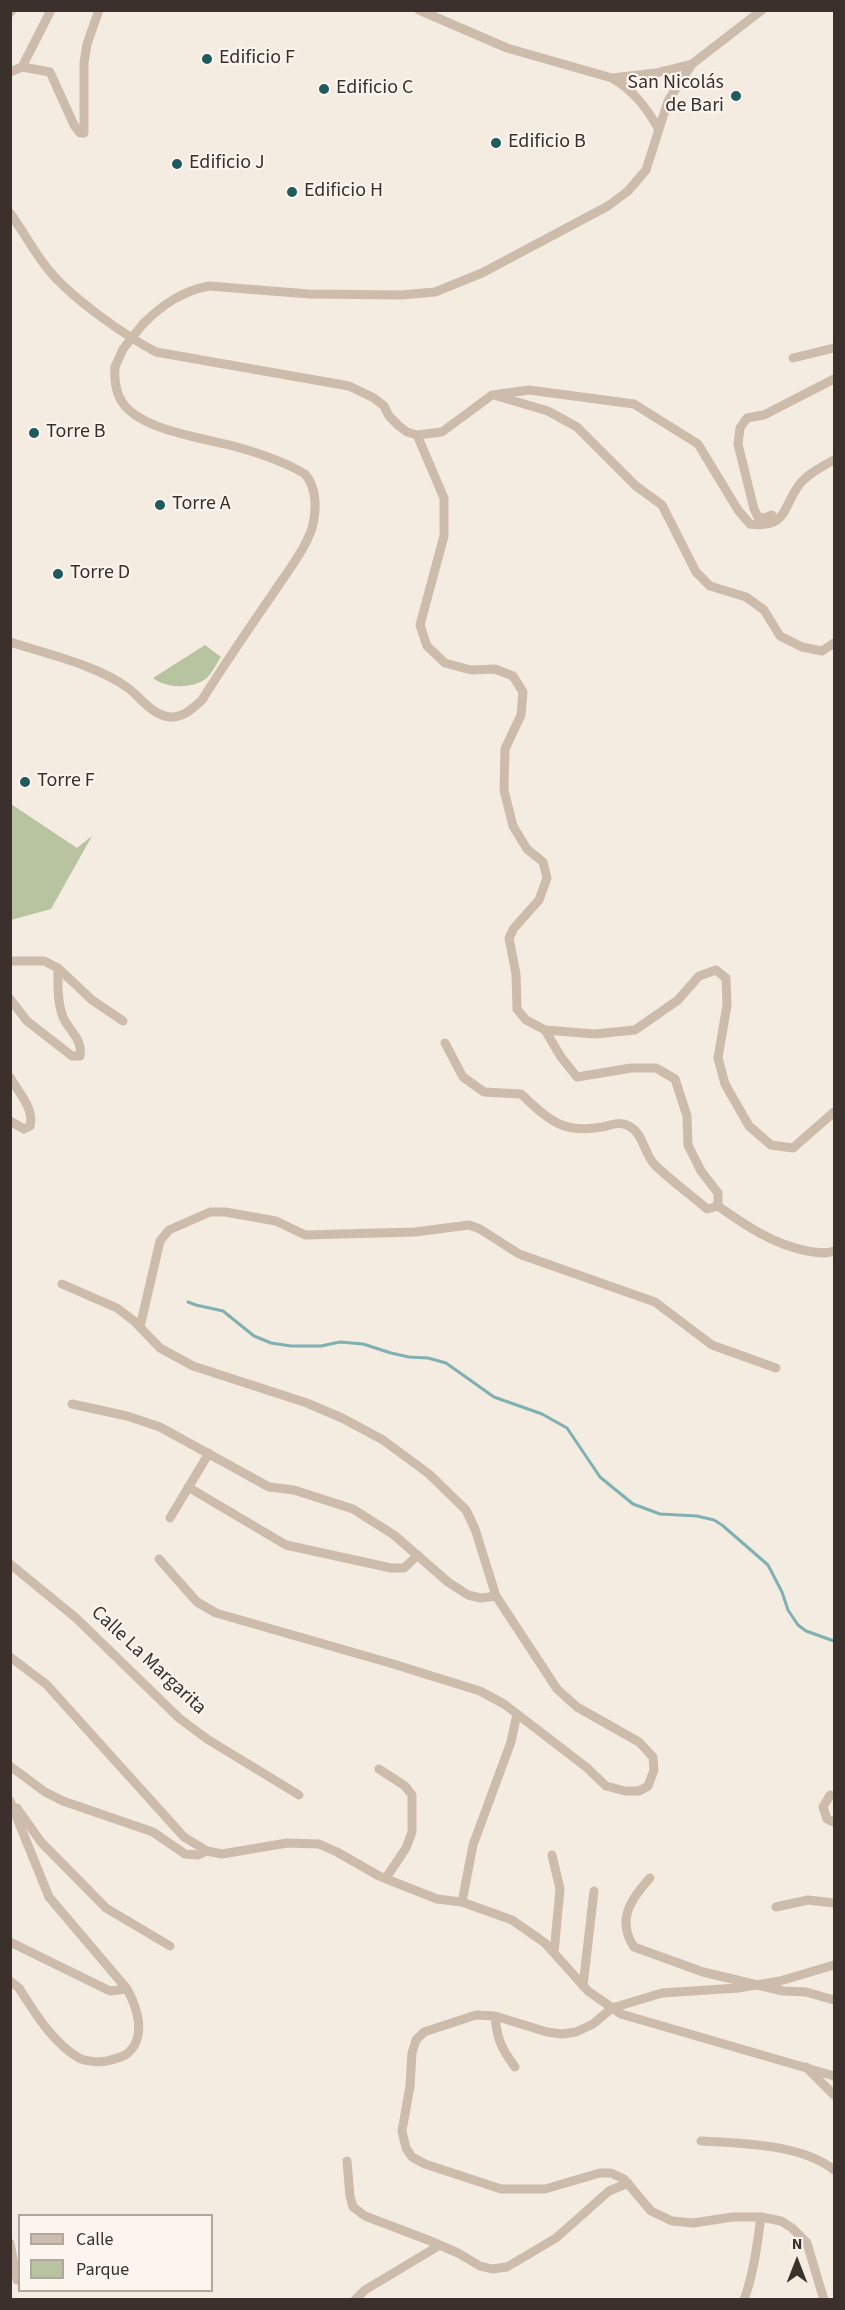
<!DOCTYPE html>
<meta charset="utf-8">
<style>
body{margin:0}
#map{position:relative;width:845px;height:2310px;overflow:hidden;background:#f4ebe1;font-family:"Source Sans 3",sans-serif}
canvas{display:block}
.frame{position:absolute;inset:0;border:12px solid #3b302b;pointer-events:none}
.legend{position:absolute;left:18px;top:2214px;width:195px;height:78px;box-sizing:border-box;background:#fbf5ee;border:2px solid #aea6a0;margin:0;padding:8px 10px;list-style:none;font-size:18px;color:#3b302b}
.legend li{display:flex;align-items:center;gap:12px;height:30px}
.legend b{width:30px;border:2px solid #aea6a0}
.north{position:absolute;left:767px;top:2232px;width:60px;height:60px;-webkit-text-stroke:4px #fbf5ee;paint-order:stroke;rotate:0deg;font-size:16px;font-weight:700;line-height:24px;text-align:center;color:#3b302b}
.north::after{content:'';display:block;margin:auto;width:21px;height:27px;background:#3b302b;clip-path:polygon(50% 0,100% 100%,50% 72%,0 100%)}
</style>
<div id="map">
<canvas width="845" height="2310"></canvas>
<div class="frame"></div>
<ul class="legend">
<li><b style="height:8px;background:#cdbbac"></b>Calle</li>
<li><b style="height:16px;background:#b8c4a0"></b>Parque</li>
</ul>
<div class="north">N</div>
</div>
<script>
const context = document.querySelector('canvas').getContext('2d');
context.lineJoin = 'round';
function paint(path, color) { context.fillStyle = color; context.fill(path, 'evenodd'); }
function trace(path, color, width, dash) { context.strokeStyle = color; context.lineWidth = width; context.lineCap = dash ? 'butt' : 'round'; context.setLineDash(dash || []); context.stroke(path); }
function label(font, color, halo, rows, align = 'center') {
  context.font = font + ' "Source Sans 3",sans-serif'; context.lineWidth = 4.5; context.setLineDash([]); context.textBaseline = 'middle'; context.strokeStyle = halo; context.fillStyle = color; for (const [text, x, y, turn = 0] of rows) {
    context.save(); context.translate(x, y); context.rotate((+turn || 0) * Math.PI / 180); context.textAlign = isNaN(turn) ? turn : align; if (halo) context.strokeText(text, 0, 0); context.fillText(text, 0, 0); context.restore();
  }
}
const green = new Path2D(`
 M205 645 221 657C216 664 211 676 204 680 190 689 165 688 153 678Z
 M11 804 77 848 92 836 51 909 11 920Z`);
const stream = new Path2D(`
 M188 1302 196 1305 223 1311 254 1336 271 1343 291 1346H321L340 1342 363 1344 391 1353 409 1357 428 1358 446 1363 494 1397 542 1414 567 1428 600 1477 633 1504 660 1514 697 1516 714 1520 722 1525 768 1565 782 1592 788 1610 798 1625 806 1631 834 1641`);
const street = new Path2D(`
 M419 10 507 48 612 78C633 90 646 107 658 128
 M10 13 12 10
 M22 67 50 72 74 125 80 133H84V63L87 44 99 10
 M10 72 22 67 51 10
 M612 78 656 73 692 64
 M10 213C24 232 36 256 52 274 76 301 124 335 156 352L349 386 374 398 384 406 389 416 399 426 407 432 417 435 442 432 492 395 529 390 634 404 698 444 738 510 750 524C787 529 782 508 799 485 807 474 823 466 834 460
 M143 324C162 305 182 291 209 286L309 294 401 295 435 292 482 273 608 206 628 191 646 170 668 101 692 64 762 10
 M793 358 834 348
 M497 396 548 411 577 427 636 486 662 505 696 572 710 586 746 597 764 610 780 636 802 647 822 651 834 643
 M417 435 444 498V536L420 625 427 646 445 663 471 670 495 669 513 676 523 692 521 715 505 749 504 790 513 826 527 849 543 862 547 878 539 900 514 928 509 938 516 974 517 1009 526 1020 545 1030 595 1034 635 1030 678 1000 699 976 716 970 726 978 727 1005 718 1058 725 1084 749 1126 771 1145 793 1148 834 1112
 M772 515 764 518 758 517 754 509 738 444 740 428 747 418 764 415 834 379
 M10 642C47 654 97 665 128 688 141 698 152 715 170 717 183 718 193 708 202 700 225 663 250 627 274 592 286 574 306 548 312 528 317 510 317 488 305 474 287 463 258 453 237 447 205 438 148 432 125 406 116 395 114 381 115 367
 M10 961H44L58 968 92 1000 123 1021
 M10 999 27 1021 72 1056H80C83 1039 69 1031 63 1017 57 1002 58 984 58 968
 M445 1043 463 1077 484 1092 521 1094C549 1120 562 1134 602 1127 611 1125 620 1121 629 1126 643 1133 644 1153 654 1164 670 1180 690 1194 707 1209L718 1206V1193L701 1171 688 1145 687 1116 675 1079 656 1068H631L577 1077 561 1057 545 1030
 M10 1077C18 1092 35 1109 30 1126L24 1129 10 1121
 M718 1206C747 1226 772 1244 807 1251 817 1252 825 1255 834 1251
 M62 1284 117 1308 134 1321 160 1348 193 1366 307 1403 342 1418 383 1440 429 1474 466 1510 475 1529 496 1596 557 1689 577 1707 639 1742 653 1757 654 1770 648 1786 639 1791H625L606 1786 586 1767 504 1704 480 1691 390 1663 216 1613 197 1602 159 1559
 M140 1327 160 1241 169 1230 210 1212H225L276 1221 305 1235 415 1232 469 1225 480 1229 519 1254 655 1302 712 1345 776 1368
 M72 1404 127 1416 160 1427 269 1487 294 1490 353 1509 394 1535 448 1582 468 1595 481 1598 496 1596
 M188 1487 286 1545 391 1568H404L418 1555
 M170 1518 209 1453
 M10 1564 76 1618 179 1718 207 1739 299 1795
 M10 1657 46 1684 184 1837 207 1851 222 1854 287 1843 319 1844 337 1852 379 1876 437 1899 462 1902 512 1920 545 1943 588 1991 621 2014 834 2076
 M10 1766 45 1792 63 1801 153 1832 185 1854 198 1855 207 1851
 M379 1769 405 1786 412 1795V1832L406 1848 386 1878
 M830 1795 823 1807 827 1819 834 1822
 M10 1801 49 1897 127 1989C137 2007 147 2036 128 2053 124 2057 116 2058 111 2060 103 2063 87 2062 79 2058 53 2043 35 2013 19 1988L10 1981
 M17 1808 41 1842 106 1908 170 1946
 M552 1855 560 1889 554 1953
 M650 1878C631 1899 616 1920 634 1947L703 1972 783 1991 806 1992 834 2000
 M462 1902 473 1845 511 1742 517 1714
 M776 1907 808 1900 834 1903
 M10 1942 110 1991 127 1989
 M583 1986 594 1891
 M495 2016C497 2039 501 2048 515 2067
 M806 2067 834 2095
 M701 2141C741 2143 802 2144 834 2170
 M347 2161 350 2196 353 2207 365 2216 428 2240 458 2253 480 2266 492 2269 507 2267 556 2238 609 2191 628 2183
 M10 2243 17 2280
 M355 2300 365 2290 440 2245
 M744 2300C754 2272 757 2245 761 2217
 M824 2300 807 2243 792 2228 781 2221 761 2217H733L693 2223 672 2221 651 2211 624 2179 611 2173H600L545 2189H501L425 2164 412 2157 406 2148 402 2131 410 2086 412 2053 416 2040 424 2032 476 2015 495 2016 547 2032 562 2034 576 2032 593 2024 612 2008 662 1993 738 1988 780 1981 834 1965`);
const streetBridge = new Path2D(`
 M115 367 123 349 143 324`);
const markers = [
 [207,59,6,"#1f5a5e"],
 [324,89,6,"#1f5a5e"],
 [736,96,6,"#1f5a5e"],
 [496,143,6,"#1f5a5e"],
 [177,164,6,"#1f5a5e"],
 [292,192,6,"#1f5a5e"],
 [34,433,6,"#1f5a5e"],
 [160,505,6,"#1f5a5e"],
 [58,574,6,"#1f5a5e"],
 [25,782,6,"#1f5a5e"]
];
const poiNames = [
 ["Edificio F",219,59],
 ["San Nicolás",724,84,"right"],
 ["de Bari",724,107,"right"],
 ["Edificio C",336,89],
 ["Edificio B",508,143],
 ["Edificio J",189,164],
 ["Edificio H",304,192],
 ["Torre B",46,433],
 ["Torre A",172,505],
 ["Torre D",70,574],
 ["Torre F",37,782]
];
const streetNames = [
 ["Calle La Margarita",148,1661,43]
];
paint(green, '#b8c4a0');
trace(stream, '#7fb0b2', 3);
trace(street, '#cdbbac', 9);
trace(streetBridge, '#cdbbac', 9);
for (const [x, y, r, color] of markers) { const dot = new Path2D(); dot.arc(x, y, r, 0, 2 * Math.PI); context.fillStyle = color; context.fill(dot); trace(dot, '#fbf5ee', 2); }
label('20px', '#3b302b', '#fbf5ee', poiNames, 'left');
label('20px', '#3b302b', '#fbf5ee', streetNames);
</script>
